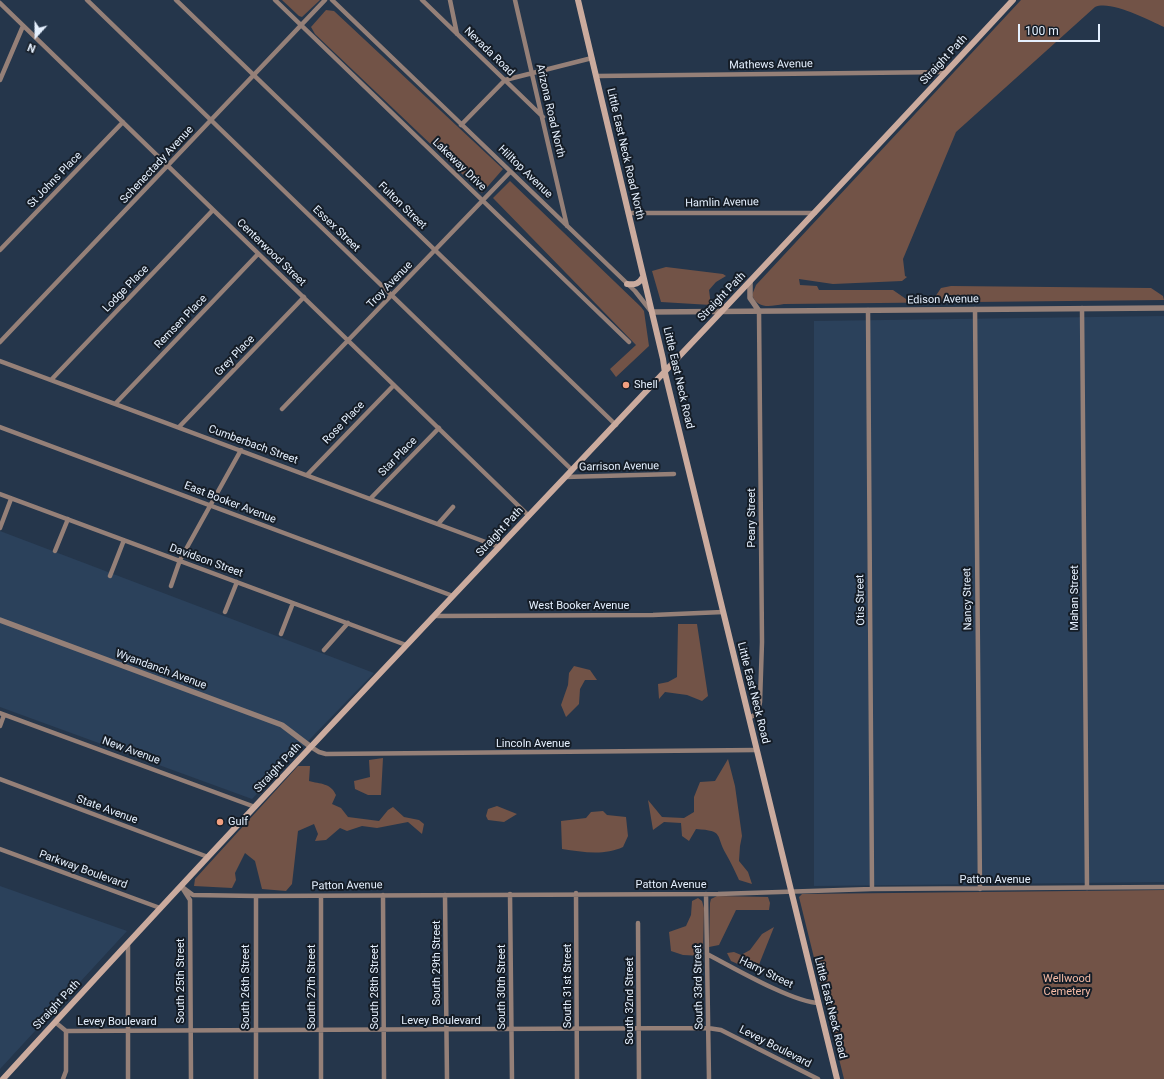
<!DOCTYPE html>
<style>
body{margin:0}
#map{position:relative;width:1164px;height:1079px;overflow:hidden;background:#25364b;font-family:Roboto,sans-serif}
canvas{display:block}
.north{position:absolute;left:16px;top:16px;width:40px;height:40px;-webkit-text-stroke:3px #151d27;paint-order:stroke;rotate:201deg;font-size:11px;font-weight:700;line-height:16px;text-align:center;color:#e5f0fe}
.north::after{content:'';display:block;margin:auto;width:14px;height:18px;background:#e5f0fe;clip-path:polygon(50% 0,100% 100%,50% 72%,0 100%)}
.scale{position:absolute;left:1018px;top:24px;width:82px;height:18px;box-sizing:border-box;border:2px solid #e5f0fe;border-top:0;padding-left:5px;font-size:12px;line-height:14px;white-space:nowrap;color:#e5f0fe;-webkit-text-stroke:3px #151d27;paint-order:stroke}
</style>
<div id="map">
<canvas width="1164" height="1079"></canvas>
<div class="north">N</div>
<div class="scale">100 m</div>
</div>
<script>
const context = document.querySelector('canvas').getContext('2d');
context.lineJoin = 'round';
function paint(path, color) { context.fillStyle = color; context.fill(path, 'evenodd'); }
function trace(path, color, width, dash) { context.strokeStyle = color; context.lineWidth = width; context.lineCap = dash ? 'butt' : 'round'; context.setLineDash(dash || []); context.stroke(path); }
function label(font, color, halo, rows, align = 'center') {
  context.font = font + ' Roboto,sans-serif'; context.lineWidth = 4; context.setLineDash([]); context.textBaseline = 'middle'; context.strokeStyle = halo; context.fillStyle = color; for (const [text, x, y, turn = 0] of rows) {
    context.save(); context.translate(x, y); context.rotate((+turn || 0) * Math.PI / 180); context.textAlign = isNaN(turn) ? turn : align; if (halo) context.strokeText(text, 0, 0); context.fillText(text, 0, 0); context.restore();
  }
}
const built = new Path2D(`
 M1164 316V882L814 886V321Z
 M0 531 374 673 252 799 0 707Z
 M0 886 127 931 0 1069Z`);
const green = new Path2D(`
 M282 0H320L302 17 299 16Z
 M1021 0H1164V27C1148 20 1111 0 1095 7L956 132 903 259 905 276 907 277 902 281 833 284 799 279 800 285 817 286 819 290H893L906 299 927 301 935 297 941 288 951 286 1151 288 1163 296 1164 300 784 304C771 306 758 310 752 295L756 285Z
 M326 10 334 11 503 169 482 193 315 34 311 27Z
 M510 181 641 307 644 311 649 346 616 377 610 369 636 345 493 198Z
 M666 267 723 274 726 276 716 282 709 290 711 305 661 302 652 271Z
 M678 624H697L708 696 702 701 687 695 665 692 659 699 658 684 668 682 677 677Z
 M574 666 590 670 597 680H585L580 689 579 704 566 717 561 705 568 685 569 673Z
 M383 758 381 795H368L355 789 354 781 370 777 369 760Z
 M728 759 735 786 742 836 740 846 739 861 748 872 752 884 739 880C735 871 731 863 726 854 715 835 725 831 696 829L689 841 682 836 681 823 664 822 653 830 648 800 662 817 684 818 694 812V797L700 782 715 781Z
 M298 766H310L309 781C320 784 331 783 336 795L332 804 341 808 348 817 379 821 388 810 393 807 404 817 419 820 424 824 422 834 408 822 377 828 362 826 347 831 340 828 326 840 315 841 318 834 314 824 298 831 292 884 286 891 262 889 255 861 245 853 235 873 236 880 232 888 194 886 195 879Z
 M497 806 517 814 504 822 488 820 486 816 488 809Z
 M603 811 607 815 626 817 628 836 623 847C604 856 582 852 562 849L561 821 586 818 591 812Z
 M1164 890V1079H844L799 897 802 894Z
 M717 896 768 897 770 903 769 910H736L719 945 709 947 710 903 711 899Z
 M698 898 702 901 704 908 703 956 683 955 671 951 669 932 686 926 691 915 692 901Z
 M774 927 756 972 731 961 727 953 734 952 741 955 750 950 762 934Z`);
const minor = new Path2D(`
 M87 0 572 470
 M176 0 616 425
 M275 0 629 342
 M332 0 635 291 650 310
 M422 0 543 117
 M450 0 457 34
 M515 0 567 226
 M0 3 529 516
 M597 76 946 72
 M0 80 23 26
 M461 125 505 80 592 58
 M628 213H815
 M0 250 123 122
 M1082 308 1087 888
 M975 309 980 889
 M868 310 872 889
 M0 342 325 0
 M0 361 499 547
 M51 380 213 210
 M116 403 258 254
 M282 409 510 172
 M0 427 453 596
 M179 427 304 297
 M307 475 394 385
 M565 477 674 474
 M0 494 406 645
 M371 498 439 428
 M438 524 453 507
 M0 528 11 499
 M55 551 68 519
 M110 576 124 540
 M171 586 180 560 241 450
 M225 612 237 582
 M434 616 653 615 723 612
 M281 634 293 603
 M324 650 348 623
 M0 713 255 807
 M749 718 758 713 760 702 762 642 759 311
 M0 726 4 715
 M311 747 319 752 326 754 757 750
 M0 779 208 857
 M0 849 160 908
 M181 886 193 895 256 896 718 894 872 889 1164 887
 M183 889 190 900 191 1079
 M576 893 577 1079
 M510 894 512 1079
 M706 894 709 1079
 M383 895 384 1079
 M445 895 447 1079
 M256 896V1079
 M321 896V1079
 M638 923 639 1079
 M128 943V1079
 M707 954C732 967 794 1003 819 1003
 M55 1022 66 1031 708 1028 721 1030 818 1079
 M63 1079 66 1071V1031`);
const tertiary = new Path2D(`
 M750 282V298L759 311
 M652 312 1164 308
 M0 620 282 725 311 747`);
const secondary = new Path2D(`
 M578 0 663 359 665 373 837 1079
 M627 284C635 285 639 284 643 277
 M3 1079C335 715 678 362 1013 0`);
const markers = [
 [626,385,4,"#f2a080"],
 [220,822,4,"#f2a080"]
];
const streetNames = [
 ["Nevada Road",489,52,44],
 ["Straight Path",944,60,-47],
 ["Mathews Avenue",771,65,-1],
 ["Arizona Road North",550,111,77],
 ["Little East Neck Road North",625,154,77],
 ["Schenectady Avenue",157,165,-47],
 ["Lakeway Drive",459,165,44],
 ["Hilltop Avenue",525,172,44],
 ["St Johns Place",55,180,-46],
 ["Hamlin Avenue",722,203,-1],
 ["Fulton Street",402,206,44],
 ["Essex Street",336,229,44],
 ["Centerwood Street",271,253,44],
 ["Troy Avenue",390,285,-46],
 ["Lodge Place",126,289,-46],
 ["Straight Path",722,297,-46],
 ["Edison Avenue",943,300,-1],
 ["Remsen Place",181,322,-46],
 ["Grey Place",235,356,-46],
 ["Little East Neck Road",678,378,77],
 ["Rose Place",344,423,-46],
 ["Cumberbach Street",253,445,20],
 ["Star Place",398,457,-46],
 ["Garrison Avenue",619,467,-1],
 ["East Booker Avenue",230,503,21],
 ["Peary Street",752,518,-90],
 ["Straight Path",500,532,-47],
 ["Davidson Street",206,561,20],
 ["Mahan Street",1075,598,-90],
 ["Nancy Street",968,599,-91],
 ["Otis Street",861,600,-91],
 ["West Booker Avenue",579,606],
 ["Wyandanch Avenue",161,670,20],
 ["Little East Neck Road",753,693,76],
 ["Lincoln Avenue",533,744],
 ["New Avenue",131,751,20],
 ["Straight Path",278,768,-47],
 ["State Avenue",107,810,20],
 ["Parkway Boulevard",83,870,20],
 ["Patton Avenue",995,880],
 ["Patton Avenue",671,885],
 ["Patton Avenue",347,886,-1],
 ["South 29th Street",437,963,-90],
 ["Harry Street",766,973,26],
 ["South 25th Street",181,981,-90],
 ["South 31st Street",568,986,-90],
 ["South 26th Street",246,987,-90],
 ["South 27th Street",312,987,-90],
 ["South 28th Street",375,987,-90],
 ["South 30th Street",502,987,-90],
 ["South 33rd Street",699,987,-91],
 ["South 32nd Street",630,1001,-90],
 ["Straight Path",57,1005,-47],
 ["Little East Neck Road",830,1008,76],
 ["Levey Boulevard",441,1021],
 ["Levey Boulevard",117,1022],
 ["Levey Boulevard",775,1047,27]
];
const poiNames = [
 ["Shell",634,385],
 ["Gulf",228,822]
];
const parkNames = [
 ["Wellwood",1067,979],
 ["Cemetery",1067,992]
];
paint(built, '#2b415b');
paint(green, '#725347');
trace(minor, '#958078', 4.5);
trace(tertiary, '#958078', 5.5);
trace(secondary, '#cbab9e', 6);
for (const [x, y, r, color] of markers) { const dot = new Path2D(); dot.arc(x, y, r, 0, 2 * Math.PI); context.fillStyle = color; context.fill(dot); trace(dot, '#151d27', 1.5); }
label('11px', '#e5f0fe', '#151d27', streetNames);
label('11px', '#e5f0fe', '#151d27', poiNames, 'left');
label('11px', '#f6bca6', '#151d27', parkNames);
</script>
